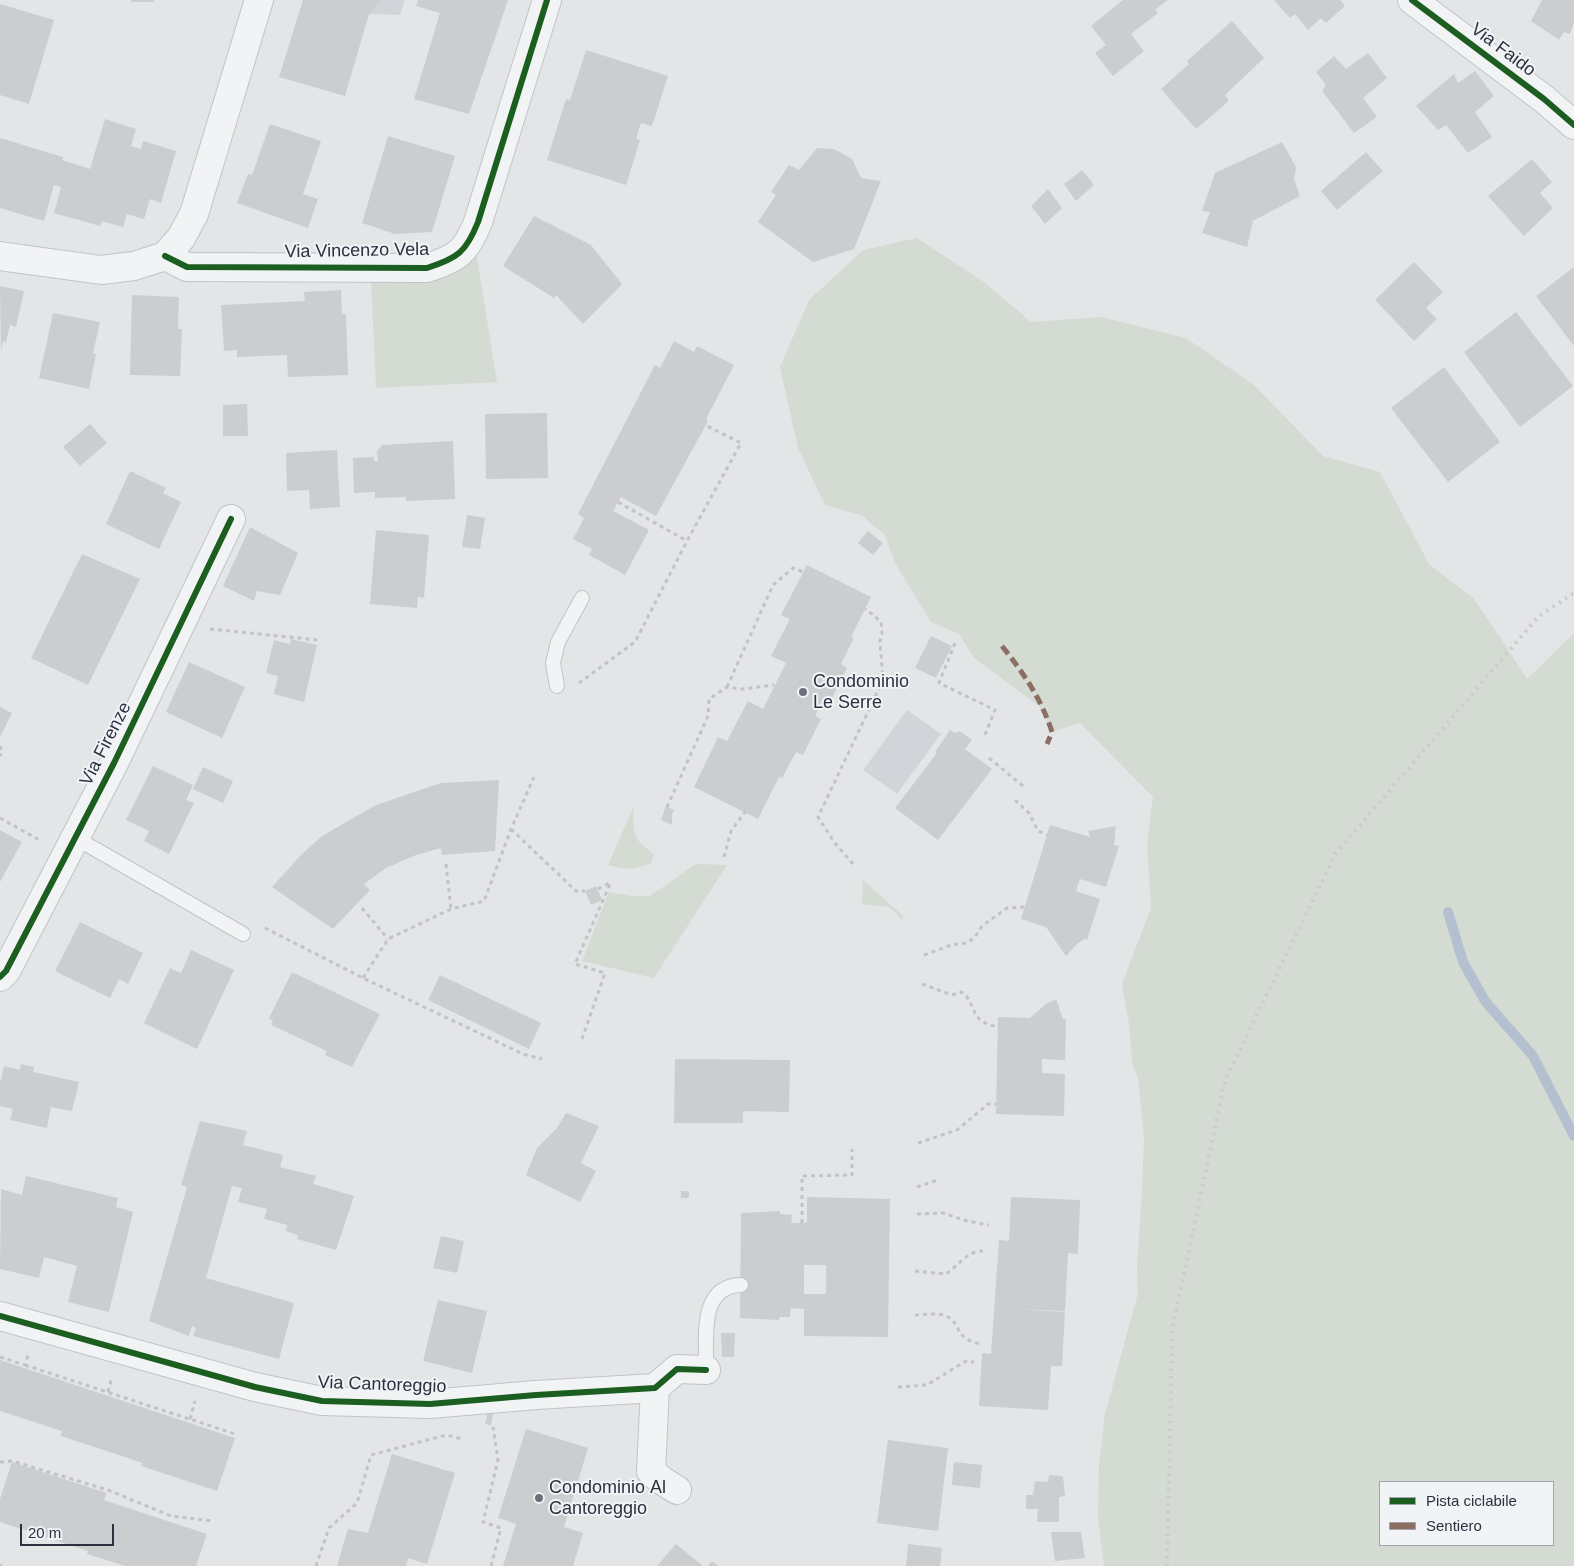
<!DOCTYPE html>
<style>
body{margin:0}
#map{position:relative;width:1574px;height:1566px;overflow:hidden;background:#e3e5e7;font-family:Helvetica,sans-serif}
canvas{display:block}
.legend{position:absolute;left:1379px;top:1481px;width:175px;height:65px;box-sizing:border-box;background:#f1f3f6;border:1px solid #a2a5ad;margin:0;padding:6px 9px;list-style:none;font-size:15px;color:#2b313f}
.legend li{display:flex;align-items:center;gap:10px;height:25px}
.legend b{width:25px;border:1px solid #a2a5ad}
.scale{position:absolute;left:20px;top:1524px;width:94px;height:22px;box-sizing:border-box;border:2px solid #2b313f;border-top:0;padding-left:6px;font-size:15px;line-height:18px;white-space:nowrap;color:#2b313f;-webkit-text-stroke:4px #f1f3f6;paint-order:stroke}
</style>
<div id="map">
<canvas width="1574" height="1566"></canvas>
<ul class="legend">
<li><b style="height:6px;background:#1b5e20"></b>Pista ciclabile</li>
<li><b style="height:6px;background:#8d6e63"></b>Sentiero</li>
</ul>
<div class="scale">20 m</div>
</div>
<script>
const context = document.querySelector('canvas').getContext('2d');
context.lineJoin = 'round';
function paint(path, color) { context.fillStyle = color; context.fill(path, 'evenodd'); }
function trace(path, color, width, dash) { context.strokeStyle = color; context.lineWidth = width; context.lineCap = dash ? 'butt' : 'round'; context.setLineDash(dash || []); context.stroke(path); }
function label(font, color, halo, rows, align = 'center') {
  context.font = font + ' Helvetica,sans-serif'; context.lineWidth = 4; context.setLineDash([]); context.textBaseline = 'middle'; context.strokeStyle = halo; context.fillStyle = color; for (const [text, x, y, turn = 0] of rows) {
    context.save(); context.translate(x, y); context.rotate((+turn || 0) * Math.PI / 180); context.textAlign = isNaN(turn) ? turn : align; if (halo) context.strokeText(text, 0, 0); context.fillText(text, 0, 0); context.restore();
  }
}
const built = new Path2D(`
 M341 0H405L400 15 369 14Z
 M907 710 941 734 897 794 863 770Z`);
const green = new Path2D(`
 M917 238 984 282 1031 322 1102 317 1186 338 1254 385 1323 456 1380 472 1429 564 1473 598 1500 637 1527 679 1574 633V1566H1104L1098 1517 1099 1466 1105 1414 1138 1293 1137 1268 1142 1192 1144 1138 1138 1078 1132 1063 1129 1024 1122 984 1151 908 1147 844 1153 797 1080 723 1052 732 1039 706 974 658 959 634 931 622 895 563 885 535 861 515 825 505 798 448 780 367 809 300 863 250ZM1380 1482H1553V1545H1380Z
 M476 252 497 382 376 388 371 278Z
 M633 808C634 834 631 838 654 854L651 863C634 870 626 870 608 865Z
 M696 864 727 865 654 978 582 961 609 892 632 896H650Z
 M863 880 902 915 903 920 889 907 862 904Z`);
const stream = new Path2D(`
 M1448 912 1463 962 1485 1001 1533 1056 1574 1136`);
const building = new Path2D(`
 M131 0H154V2H131Z
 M303 0H382L369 14 345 96 279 77Z
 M418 0H508L469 114 414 99 440 13 416 6Z
 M1123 0H1168L1155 10 1158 13 1131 34 1144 51 1113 76 1095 53 1106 45 1091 26Z
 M1274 0H1340L1345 6 1326 23 1321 18 1308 30 1295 14 1290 18Z
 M1542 0H1574V22L1570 34 1564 32 1559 40 1531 21Z
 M0 4 54 20 29 104 0 95Z
 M1232 21 1264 58 1225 95 1229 101 1196 129 1161 89 1189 64 1187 61Z
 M586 50 668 76 652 126 641 123 636 139 640 140 626 185 547 160 566 99 570 100Z
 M1368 53 1387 78 1363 98 1377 117 1354 133 1322 91 1326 85 1316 72 1334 56 1346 69Z
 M1475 71 1494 96 1475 112 1492 137 1468 153 1446 125 1438 130 1416 106 1454 74 1458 83Z
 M105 119 136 129 131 146 141 149 143 141 176 151 161 203 150 199 144 219 127 214 123 227 102 221 100 226 54 213 61 187 54 185 44 221 0 208V138L63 157 62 160 90 169Z
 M270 124 321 141 303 194 318 199 308 228 237 203 248 174 252 175Z
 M388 136 455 156 432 232 395 234 362 223Z
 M1282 142 1296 167 1294 179 1300 196 1253 221 1247 247 1202 233 1210 212 1202 211 1215 173Z
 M817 148 834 149 852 159 861 178 881 181 854 249 813 262 758 222 776 195 771 192 789 165 799 170Z
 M1366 152 1383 171 1337 210 1321 191Z
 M1532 159 1552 182 1540 193 1553 208 1524 236 1488 196Z
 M1082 170 1094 185 1076 201 1064 184Z
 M1048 189 1062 208 1045 224 1031 206Z
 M534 216 591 245 622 284 583 324 556 295 554 298 503 266Z
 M1414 262 1443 292 1426 308 1437 319 1414 341 1375 300Z
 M1574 267V346L1536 296Z
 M0 286 24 291 16 327 10 325 6 342 3 341 1 351Z
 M341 290 342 314H346L348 375 288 377 287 355 237 357V350L224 351 221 305 305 301 304 292Z
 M132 295 179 297 178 329H182L180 376 130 375Z
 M1516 312 1573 386 1520 427 1464 352Z
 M53 313 100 322 93 353 96 354 89 389 39 378Z
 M674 341 694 352 697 346 734 365 706 419 708 421 656 516 621 497 613 511 649 530 625 575 589 555 592 549 573 539 584 518 578 514 655 365 660 368Z
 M1444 367 1500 442 1448 482 1391 408Z
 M247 404 248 436H223V405Z
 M547 413 548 478 486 479 485 414Z
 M90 424 107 443 80 466 63 447Z
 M453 441 455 499 406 501V497L375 498V492L354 493 353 458 374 457V461H378L377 451 382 445Z
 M337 450 340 507 310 509 309 490 287 491 286 453Z
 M130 471 166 488 163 493 181 502 159 549 106 524Z
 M467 515 485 518 480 549 462 547Z
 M250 527 298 553 280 595 257 591 254 601 223 586Z
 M376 530 429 535 424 598 418 597 417 608 370 604Z
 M868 531 883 543 873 555 858 543Z
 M82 554 140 579 88 685 31 658Z
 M807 565 871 597 851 637 854 638 841 664 847 668 830 702 823 699 815 716 821 719 803 755 796 752 782 778 779 777 758 819 694 787 718 737 727 741 748 701 763 709 786 663 771 656 790 619 781 615Z
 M931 636 952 646 936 678 915 668Z
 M291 639 317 645 304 702 274 694 278 676 266 673 274 640 290 644Z
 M189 662 245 687 222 738 166 712Z
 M0 707 12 713 0 737Z
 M950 730 955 733 960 731 972 740 965 749 992 769 938 840 895 808 937 753 935 752Z
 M153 766 193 785 186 800 194 803 169 854 144 841 149 831 126 820Z
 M203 767 233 781 223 803 193 789Z
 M499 780 495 851 442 855 441 848 416 855 386 868 364 884 370 890 333 929 272 887 301 855 322 836 376 805 441 783Z
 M666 806 674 810 672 815V825L661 820Z
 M1050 825 1090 837 1088 831 1116 826 1114 845 1119 846 1106 887 1080 879 1076 891 1100 899 1087 940 1084 939 1077 944 1066 956 1046 927 1021 919Z
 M0 830 22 842 0 882Z
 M596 886 602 900 591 905 585 891Z
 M80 922 143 953 128 984 119 979 110 998 55 971Z
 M191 950 234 970 197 1049 144 1023 170 968 181 973Z
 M292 972 380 1014 352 1067 325 1055 327 1051 271 1025 273 1021 269 1018Z
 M440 975 541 1023 529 1049 428 1000Z
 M1056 999 1063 1019H1066L1065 1060 1042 1059V1073L1065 1074 1064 1116 996 1114 998 1017 1030 1018 1046 1004Z
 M675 1059 790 1060 789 1112 743 1111V1123H674Z
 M21 1064 34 1067 33 1072 79 1082 72 1111 51 1107 47 1128 10 1120 13 1109 0 1106V1083L4 1066 20 1070Z
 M566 1113 599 1126 581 1163 596 1171 580 1202 526 1175 537 1148 557 1128Z
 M200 1121 247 1131 243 1145 283 1155 280 1167 316 1176 313 1184 354 1196 336 1250 297 1239 298 1235 286 1231 287 1225 264 1219 267 1209 238 1202 242 1188 232 1186 206 1278 294 1303 279 1359 193 1336 196 1328 192 1326 189 1336 149 1321 187 1187 181 1185Z
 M26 1176 118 1198 116 1207 133 1212 109 1312 68 1302 77 1266 44 1257 39 1278 0 1269 1 1189 22 1195Z
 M681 1191H689V1198H681Z
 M807 1197 890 1199 888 1337 804 1336V1309L791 1308 790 1317H780L779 1320 740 1318 741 1213 780 1211V1214L792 1215 791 1223H807ZM804 1265H826V1294H804Z
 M1011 1197 1080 1200 1078 1254 1068 1253 1065 1311 1014 1309 1065 1312 1062 1366H1051L1048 1410 979 1406 982 1353 991 1354 999 1240 1009 1241Z
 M441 1236 464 1241 457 1273 433 1268Z
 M438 1300 487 1311 472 1373 423 1361Z
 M721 1333H735L734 1357H722Z
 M0 1360 235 1438 217 1491 141 1466 143 1463 61 1436 62 1431 0 1411Z
 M488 1412 493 1413 491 1425 485 1424Z
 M526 1429 588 1448 564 1527 583 1533 573 1566H503L516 1524 498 1518Z
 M888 1440 948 1448 938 1531 877 1523Z
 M392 1454 455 1473 427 1564 408 1558 406 1566H337L348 1529 368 1533Z
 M12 1462 107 1493 104 1500 207 1534 196 1566H125L87 1554 88 1551 0 1522V1499Z
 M954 1462 982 1465 980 1488 952 1485Z
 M1049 1475 1063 1476 1065 1496 1059 1497V1522H1037L1038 1509H1026V1495H1033L1035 1481 1048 1482Z
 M1051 1532H1081L1085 1558 1055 1561Z
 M676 1544 703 1566H657Z
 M908 1544 942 1548 940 1566H906Z
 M712 1561 719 1566H708Z`);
const path = new Path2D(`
 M618 502 687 541
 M210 629 318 640
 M955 643 939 683 995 710 984 737
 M579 683 635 642 687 541 741 443 705 425
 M727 687 773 585 793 568 803 572
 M0 746 2 751 0 756
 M989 758 1023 786
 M1015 800 1029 813 1038 831 1047 835
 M667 807 708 716 709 699 727 687 742 689 774 685
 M0 818 41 841
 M511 829 576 891H585
 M724 857 731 831 745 812
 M446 864 451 909
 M853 864 834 842 818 817 883 680 880 642 882 633 881 623 875 616 865 609
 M598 889 611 882
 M362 908 388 939
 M265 928 363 978 523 1054 542 1059
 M924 955 951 945 967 943 975 937 982 926 1007 908 1025 907
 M363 978 388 939 451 909 484 901 511 829 534 777
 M922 984 952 995 961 992 965 994C978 1012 971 1021 998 1027
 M582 1039 605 973 575 964 611 882
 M918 1143 957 1130 988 1104H996
 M917 1187 938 1180
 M917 1214 943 1213 967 1221 989 1225
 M802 1223V1176L852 1175V1149
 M915 1271 946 1274C958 1266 968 1250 983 1251
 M915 1315C924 1315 938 1312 946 1316 962 1322 953 1340 982 1344
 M0 1357 25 1365 28 1355
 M25 1365 238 1435
 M898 1387 927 1385 966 1361 974 1362
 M108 1392 112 1377
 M190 1419 195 1401
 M0 1462 12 1461 108 1490 171 1516 212 1521
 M0 1565 2 1566
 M316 1566 329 1528 357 1503 371 1455 446 1435 462 1439
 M491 1566 501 1528 483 1522 498 1460 493 1427`);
const service = new Path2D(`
 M557 686 553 663 558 642 582 598
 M74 837 243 934
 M706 1370C707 1339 698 1286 741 1285`);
const minor = new Path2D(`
 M1412 0 1544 99 1574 125
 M0 256 101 270 134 266 165 256 181 238 194 214 259 0
 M165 256 187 267 427 268C458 258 466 252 478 222L547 0
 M0 977 6 971 114 763 231 519
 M0 1316 255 1387 322 1401 430 1404 536 1395 655 1388 677 1369 706 1370
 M655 1388 651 1471 661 1480 677 1490`);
const rail = new Path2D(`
 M1167 1566 1172 1331 1225 1080 1336 853 1539 616 1574 593`);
const quiet = new Path2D(`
 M1002 646C1024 674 1041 698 1052 732L1047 744`);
const cycleway = new Path2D(`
 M1412 0 1544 99 1574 125
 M165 256 187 267 427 268C458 258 466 252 478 222L547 0
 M0 977 6 971 114 763 231 519
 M0 1316 255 1387 322 1401 430 1404 536 1395 655 1388 677 1369 706 1370`);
const markers = [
 [803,692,5,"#6b707a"],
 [539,1498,5,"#6b707a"]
];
const streetNames = [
 ["Via Faido",1503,50,37],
 ["Via Vincenzo Vela",357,251,-1],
 ["Via Firenze",106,744,-63],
 ["Via Cantoreggio",382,1385,2]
];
const poiNames = [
 ["Condominio",813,682],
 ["Le Serre",813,703],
 ["Condominio Al",549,1488],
 ["Cantoreggio",549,1509]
];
paint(built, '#d2d4da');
paint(green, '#d3dbd3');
trace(stream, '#b4c0d0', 10);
paint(building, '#cbcdcf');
trace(service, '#c1c3c5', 16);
trace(minor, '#c1c3c5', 30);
trace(path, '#c2c3c7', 3, [4, 4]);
trace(service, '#f2f3f4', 14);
trace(minor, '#f2f3f4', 28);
trace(rail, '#cbcccf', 4, [2.5, 5]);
trace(quiet, '#8d6e63', 5, [10, 5]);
trace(cycleway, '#1b5e20', 6);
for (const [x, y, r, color] of markers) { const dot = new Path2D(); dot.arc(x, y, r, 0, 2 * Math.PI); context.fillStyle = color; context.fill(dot); trace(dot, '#f1f3f6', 2); }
label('18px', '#2b313f', '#f1f3f6', streetNames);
label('18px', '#2b313f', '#f1f3f6', poiNames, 'left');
</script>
